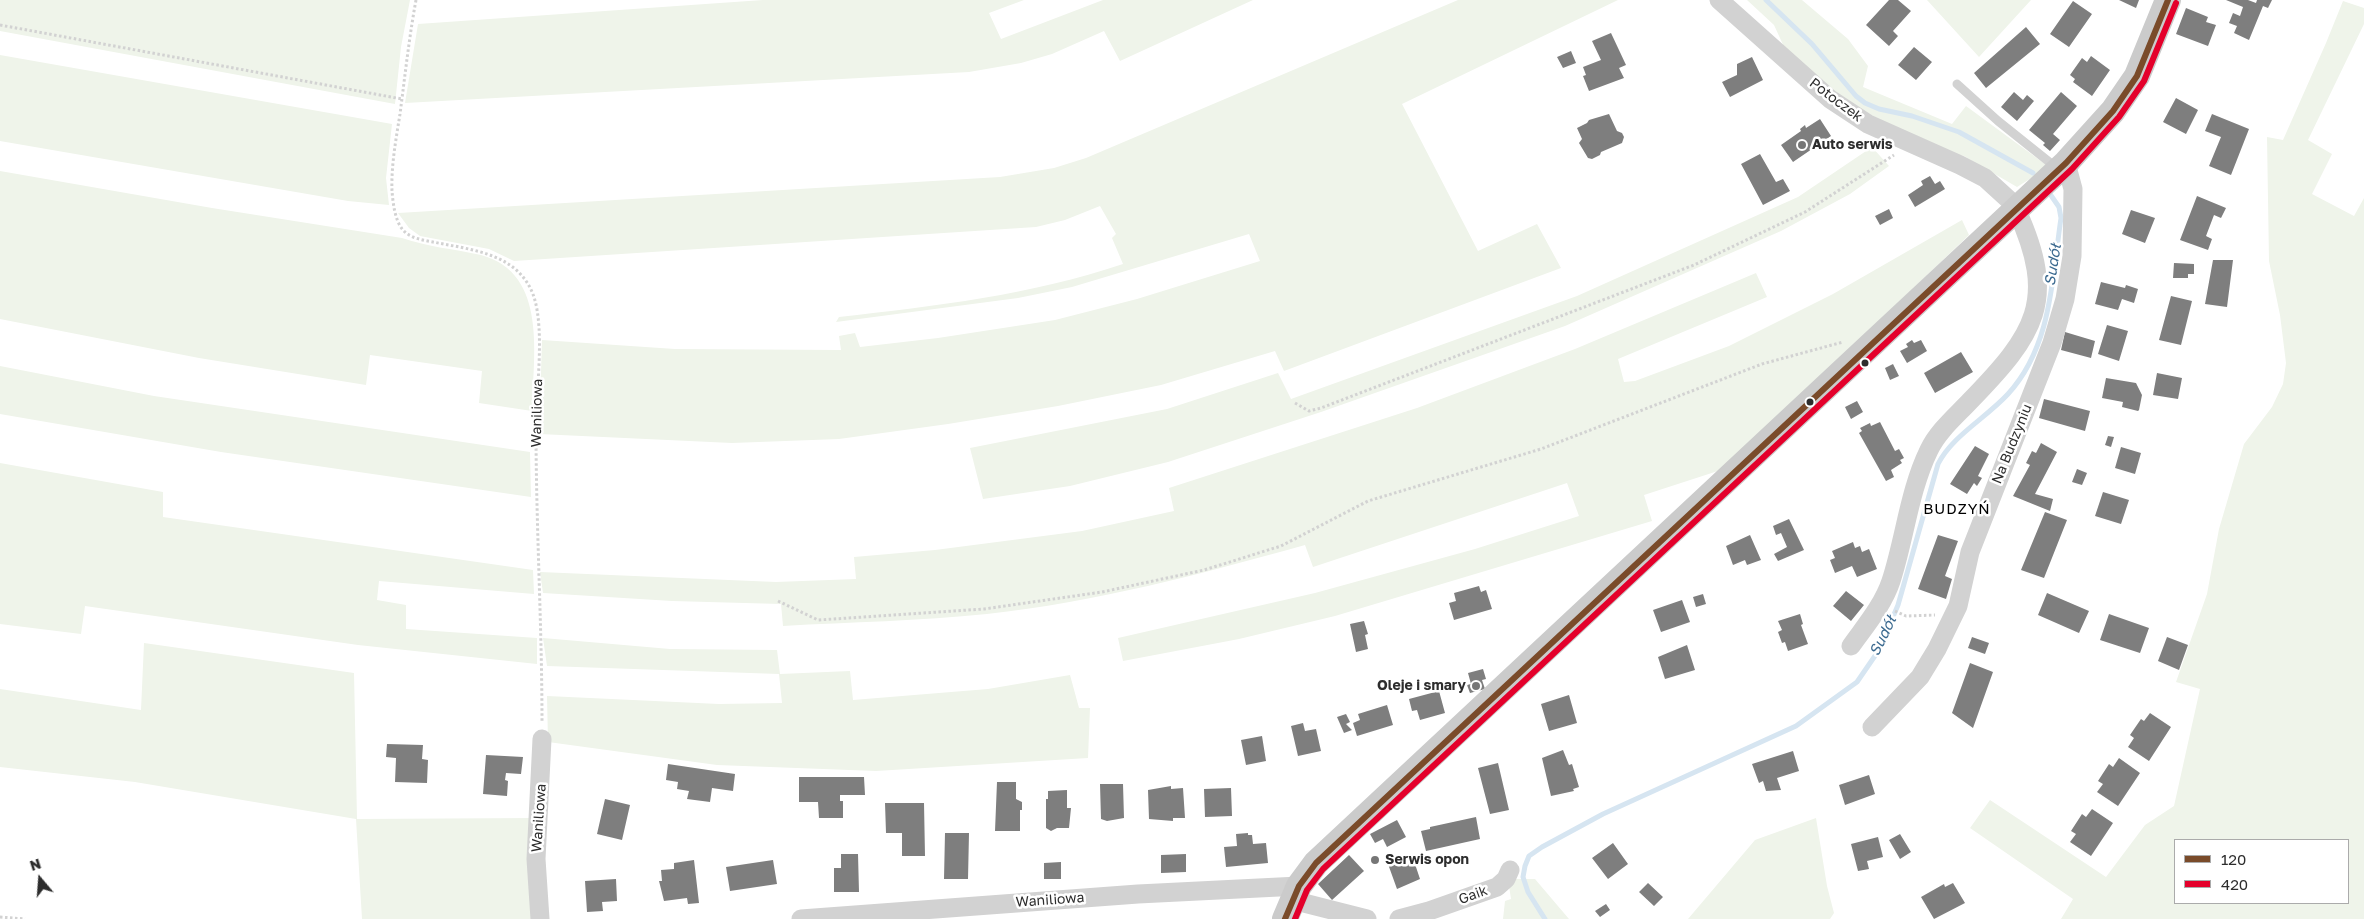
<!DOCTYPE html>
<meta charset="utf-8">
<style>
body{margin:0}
#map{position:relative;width:2364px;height:919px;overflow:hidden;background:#fff;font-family:"Golos Text",sans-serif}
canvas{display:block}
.legend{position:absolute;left:2174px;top:839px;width:175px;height:65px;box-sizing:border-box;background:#fff;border:1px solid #ababab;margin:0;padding:6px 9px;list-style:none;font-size:15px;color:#2d2d2d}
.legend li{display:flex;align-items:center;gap:10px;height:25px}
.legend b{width:25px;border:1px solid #ababab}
.north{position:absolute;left:15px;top:854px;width:50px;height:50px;-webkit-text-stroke:4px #fff;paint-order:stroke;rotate:342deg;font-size:14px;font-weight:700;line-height:20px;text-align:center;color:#2d2d2d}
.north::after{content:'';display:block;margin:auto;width:18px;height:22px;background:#2d2d2d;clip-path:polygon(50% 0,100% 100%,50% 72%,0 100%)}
</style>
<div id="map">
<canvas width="2364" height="919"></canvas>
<ul class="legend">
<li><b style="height:6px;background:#7a4b2a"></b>120</li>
<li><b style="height:6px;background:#e4002b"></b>420</li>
</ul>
<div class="north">N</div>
</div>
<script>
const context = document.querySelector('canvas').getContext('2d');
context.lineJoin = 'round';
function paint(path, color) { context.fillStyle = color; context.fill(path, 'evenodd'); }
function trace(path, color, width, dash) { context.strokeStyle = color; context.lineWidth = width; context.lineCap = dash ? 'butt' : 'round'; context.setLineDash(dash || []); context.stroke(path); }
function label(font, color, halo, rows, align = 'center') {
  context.font = font + ' "Golos Text",sans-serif'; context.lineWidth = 5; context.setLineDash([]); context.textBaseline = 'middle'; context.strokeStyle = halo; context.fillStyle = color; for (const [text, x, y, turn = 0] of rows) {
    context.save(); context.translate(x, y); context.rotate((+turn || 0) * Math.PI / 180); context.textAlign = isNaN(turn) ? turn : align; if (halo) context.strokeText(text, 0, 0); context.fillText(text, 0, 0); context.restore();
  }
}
const green = new Path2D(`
 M0 0H410L401 47 395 104 0 31Z
 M763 0H1024L989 13 1001 39 1103 0H1253L1120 61 1104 31 1052 54 1021 63 969 72 405 103 418 24Z
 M1458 0H1618L1402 104 1478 251 1537 224 1561 268 1284 371 1275 351 1161 385 1058 406 948 424 839 439 732 443 539 434 542 340 675 349 841 350 839 336 855 333 860 347 938 338 1055 320 1137 299 1260 261 1249 234 1072 287 1018 298 836 322 839 317C936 306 1031 295 1123 264L1112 238 1116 234 1100 206 1065 220 1036 227 514 261 489 249 420 236 409 228 398 213 1000 177 1054 168 1086 158Z
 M1747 0H1802L1848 39 1868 66 1863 87 1952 124 1966 106 2049 167 2017 187 1964 156 1940 151 1846 102 1785 49 1774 25Z
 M1927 0H2031L1979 57Z
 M2343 1 2364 8V24L2308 140 2332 154 2312 194 2354 216 2364 198V919H2061L2073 899 1970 828 1990 800 2106 877 2145 825 2174 806 2200 689 2176 682 2207 594 2219 529 2244 444 2272 407 2283 384 2286 363 2280 315 2269 261 2267 137 2283 140 2326 43ZM2348 840V903H2175V840Z
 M0 55 392 124 386 178 389 205 348 201 0 141Z
 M1872 147 1889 166 1850 194 1781 231 1565 326 1321 412 1168 462 1070 486 983 499 970 448 1167 409 1278 373 1291 399 1577 296 1798 197Z
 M0 171 212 208 402 238C428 247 454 249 481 255 549 273 533 358 532 411L479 403 482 371 370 355 366 385 199 358 0 319Z
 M1962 220 1969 235 1724 469 1644 495 1652 521 1335 616 1239 639 1123 661 1118 638 1315 593 1475 549 1579 516 1567 483 1313 567 1305 545C1201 574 1096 602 987 614 920 621 851 622 783 626L781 604 672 601 543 593 540 572 776 582 856 579 854 557 935 550 1082 531 1174 511 1169 488 1417 408 1575 349 1756 273 1767 297 1618 359 1624 382 1635 381 1729 346 1833 294Z
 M0 366 154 396 530 452 531 497 221 452 0 414Z
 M0 463 163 492V517L533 570 534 594 379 581 377 600 406 605V629L537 638V664L358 645 85 606 81 634 0 624Z
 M543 638 670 649 777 650 780 674 850 671 853 700 988 689 1070 675 1079 708H1090L1088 758 876 771 717 765 548 742 547 696 719 704 782 703 779 674 547 666Z
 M144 643 354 673 357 819 533 818 536 919H362L356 819 135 782 0 767V689L141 710Z
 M1816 818 1827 886 1834 913 1830 919H1688L1755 840Z
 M1513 879H1535L1569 919H1503L1505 901 1511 899 1509 886Z`);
const stream = new Path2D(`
 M1766 0 1812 44 1856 96 1865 103 1879 109 1912 116 1959 132 2033 173
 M1545 919 1528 892 1523 877 1525 866 1529 856 1542 847 1603 814 1796 726 1857 682 1879 650 1898 605 1938 464C1952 436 1986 418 2008 394 2052 346 2052 278 2061 218L2059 207 2050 194`);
const building = new Path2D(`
 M1889 0H1898L1911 11 1893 31 1898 36 1889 46 1866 25Z
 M2119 0H2139L2136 8Z
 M2226 0H2248L2256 3 2257 0H2272L2268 8 2263 6 2249 40 2234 33 2237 26 2229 23 2233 13 2240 16 2243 7Z
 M2073 1 2092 14 2069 47 2050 34Z
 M2186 8 2208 17 2206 22 2216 25 2208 46 2176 34Z
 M2026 27 2040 44 1986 88 1974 73Z
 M1611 33 1626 65 1619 68 1624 78 1589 91 1583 76 1586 75 1583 67 1601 60 1592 41Z
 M1914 47 1932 62 1916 80 1898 65Z
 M1571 51 1576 63 1563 68 1557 57Z
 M2091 56 2110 70 2092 96 2073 82 2075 79 2070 75 2082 58 2087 62Z
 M1752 57 1763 80 1730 97 1722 82 1737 75V64Z
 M2014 92 2023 100 2027 95 2034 101 2017 121 2001 107Z
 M2061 92 2077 106 2053 134 2060 140 2050 151 2043 145 2045 143 2029 130Z
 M2176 98 2198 110 2186 134 2163 122Z
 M1609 114 1617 131 1622 133 1624 137 1622 143 1601 152 1600 155 1592 159 1588 158 1579 143 1582 139 1577 128 1587 123 1589 120Z
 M2212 114 2249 129 2231 175 2209 166 2221 137 2205 131Z
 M1820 119 1831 136 1793 162 1781 145 1801 131 1800 129 1805 125 1806 128Z
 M1760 154 1776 182 1783 179 1790 191 1763 205 1741 164Z
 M1930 176 1935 184 1940 181 1945 189 1915 207 1908 195 1923 185 1921 181Z
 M2197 196 2226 208 2221 218 2214 215 2206 236 2212 239 2208 250 2180 240Z
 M1889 209 1893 218 1880 225 1875 216Z
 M2131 210 2155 218 2145 243 2122 234Z
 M2213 260H2233L2227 307 2205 304Z
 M2174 263 2194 264V274H2188V278H2173Z
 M2101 282 2125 288 2126 285 2138 289 2134 303 2122 299 2118 310 2095 304Z
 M2171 296 2192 301 2181 345 2159 340Z
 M2107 325 2128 331 2119 361 2098 354Z
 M2065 332 2095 341 2091 358 2061 350Z
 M1912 340 1914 343 1921 340 1927 351 1907 363 1900 351 1908 347 1906 344Z
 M1961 352 1973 372 1935 393 1924 373Z
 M1893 364 1899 376 1890 380 1885 368Z
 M2157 373 2182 378 2178 399 2153 395Z
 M2106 378 2136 383 2142 395 2139 410 2138 411 2122 407 2123 402 2102 398Z
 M2044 399 2090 411 2085 431 2039 418Z
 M1857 401 1863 412 1851 419 1845 407Z
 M1880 422 1895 451 1899 449 1904 458 1900 460 1902 463 1891 470 1894 477 1886 481 1859 433 1862 431 1860 428 1870 423 1871 426Z
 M2108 436 2114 437 2111 447 2105 445Z
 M2041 443 2057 452 2035 494 2053 499 2050 511 2013 496 2030 465 2026 463 2032 451 2036 453Z
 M1975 446 1989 454 1978 476 1982 478 1977 486 1974 483 1967 494 1950 484Z
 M2121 447 2141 453 2135 474 2115 468Z
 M2077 469 2087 473 2082 485 2072 482Z
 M2103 492 2129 500 2121 524 2095 516Z
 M2045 512 2067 520 2044 578 2021 570Z
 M1789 519 1804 550 1778 561 1774 554 1787 547 1781 533 1776 535 1773 526Z
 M1750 535 1761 560 1747 565 1745 560 1733 565 1726 546Z
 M1938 535 1958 541 1945 576 1952 579 1946 599 1918 589Z
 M1853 542 1855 548 1860 546 1862 552 1869 549 1877 569 1857 577 1852 566 1835 573 1830 560 1835 558 1832 551Z
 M1479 586 1481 592 1486 590 1492 609 1454 620 1449 603 1456 601 1454 593Z
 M1846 591 1864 605 1851 621 1833 606Z
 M2047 593 2089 611 2079 633 2038 615Z
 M1703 594 1706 604 1696 607 1693 597Z
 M1682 600 1690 622 1661 632 1653 610Z
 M1800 614 1803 624 1801 625 1808 644 1788 651 1785 642 1782 643 1778 632 1782 630 1778 621Z
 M2109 614 2149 628 2140 653 2100 640Z
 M1364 621 1368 634 1365 635 1368 649 1356 652 1350 624Z
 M1972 637 1989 643 1985 654 1968 648Z
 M2167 637 2188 645 2179 670 2158 661Z
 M1687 645 1695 670 1665 679 1658 657Z
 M1970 663 1993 672 1973 728 1952 713Z
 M1483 669 1486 679 1482 680 1485 689 1470 693 1467 685 1471 684 1468 673Z
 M1439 691 1445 713 1420 720 1417 710 1412 711 1409 699Z
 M1569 695 1577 723 1549 731 1541 704Z
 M1387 705 1393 725 1357 736 1353 723 1360 720 1358 714Z
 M2150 713 2171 727 2149 761 2128 747 2134 738 2130 735 2141 719 2144 721Z
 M1346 714 1350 722 1346 724 1352 730 1344 733 1337 717Z
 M1303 723 1305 731 1316 729 1321 751 1298 756 1291 726Z
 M1262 736 1266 761 1246 765 1241 740Z
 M387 744 423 745 422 759 428 760 427 783 395 782 396 758 386 757Z
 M1563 750 1569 765 1572 764 1579 787 1573 789 1574 791 1551 796 1542 758Z
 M1793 751 1799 771 1777 778 1781 790 1766 791 1763 781 1759 783 1752 764Z
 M486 755 523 757 521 774 506 773 505 780 508 781 507 796 483 794Z
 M2119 758 2140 773 2118 806 2097 792 2103 784 2098 781 2109 764 2113 767Z
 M1498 763 1509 810 1490 814 1478 768Z
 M668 764 735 774 733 791 712 788 710 802 687 799 689 791 677 789 678 782 666 780Z
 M1869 775 1875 794 1845 805 1839 785Z
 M799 777H864L865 795H840V801H843V818H819L818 802H799Z
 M997 782H1016V799L1022 802V810H1020V831H995Z
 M1100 784H1123L1124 818 1107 821 1101 819Z
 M1171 786V789L1183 788 1185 818H1173V821L1149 819 1148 790Z
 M1231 788 1232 816 1205 817 1204 789Z
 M1067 790V808H1071L1069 828H1057L1051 831 1046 828V799H1048V791Z
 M605 799 630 805 622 840 597 834Z
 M885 803H924L925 856H902V833H886Z
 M2092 809 2113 823 2091 856 2070 842 2076 834 2071 831 2082 814 2086 817Z
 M1476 817 1480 839 1426 851 1421 831 1430 829V827Z
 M1397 820 1406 837 1387 847 1383 839 1375 843 1370 834Z
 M945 833H969L968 879H944Z
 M1248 833V835H1252L1253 844 1266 843 1268 863 1226 867 1224 847 1237 846 1236 834Z
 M1900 834 1911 852 1900 859 1889 840Z
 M1878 837 1883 857 1867 861 1869 869 1858 871 1851 844Z
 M1613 843 1628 864 1608 879 1592 858Z
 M841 854H858L859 892H834V868H841Z
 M1186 854V872L1161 873V855Z
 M1349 855 1364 871 1332 900 1318 884Z
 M1412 855 1420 879 1397 889 1388 864Z
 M694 860 699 903 688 904 687 898 664 901 659 881H662L661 870 674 869V863Z
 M773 860 777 884 730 891 726 867Z
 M1061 862V879H1044V863Z
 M616 879 617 901 602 902 603 911 587 912 585 881Z
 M1648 883 1663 897 1654 906 1639 892Z
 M1953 883 1965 903 1934 919 1921 897 1944 884 1945 887Z
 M1606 904 1610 910 1600 917 1595 911Z`);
const path = new Path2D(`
 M416 0C409 38 405 76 400 114 396 139 391 166 392 191 393 203 395 221 403 230 410 238 422 240 433 242 472 250 519 253 534 297 545 332 536 390 536 428 536 526 542 624 542 723
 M0 25 402 99
 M1295 403 1309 411 1321 408 1694 265 1805 212 1894 155
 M778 601 818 620 984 609 1102 592 1204 570 1281 546 1368 501 1541 449 1762 364 1843 342
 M1895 611 1906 616 1935 615
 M0 917 25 919`);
const lane = new Path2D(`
 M1957 84 1998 121 2058 169`);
const street = new Path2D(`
 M1719 0 1830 99 1868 124 1960 165 1985 178 2019 209
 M1851 646C1866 625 1883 605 1891 581 1905 538 1909 491 1929 450 1938 431 1956 416 1970 401 2035 334 2058 301 2017 211
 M1872 727 1920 677 1937 649 1958 606 1970 552 2052 343 2065 299 2072 256 2073 189 2066 163
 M1292 900 1367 919
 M540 919 536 859 542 739
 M801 919 1138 894 1299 886
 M1399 919 1429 911 1497 887 1506 879 1510 870`);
const secondary = new Path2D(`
 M1285 919 1299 886 1316 863 2066 163 2113 111 2137 76 2168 0`);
const bus1 = new Path2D(`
 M1285 919 1299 886 1316 863 2066 163 2113 111 2137 76 2168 0`);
const bus2 = new Path2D(`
 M1295 919 1307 890 1323 869 2072 169 2119 117 2144 81 2176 3`);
const markers = [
 [1802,145,5,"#767676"],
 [1865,363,4.5,"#2d2d2d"],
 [1810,402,4.5,"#2d2d2d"],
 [1476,686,5,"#767676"],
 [1375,860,5,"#767676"]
];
const streetNames = [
 ["Potoczek",1836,100,37],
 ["Waniliowa",537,413,-89],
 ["Na Budzyniu",2012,444,-68],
 ["Waniliowa",539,818,-86],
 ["Gaik",1473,895,-20],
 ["Waniliowa",1050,900,-4]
];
const poiNames = [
 ["Auto serwis",1812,145],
 ["Oleje i smary",1466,686,"right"],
 ["Serwis opon",1385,860]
];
const waterNames = [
 ["Sudół",2053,265,-81],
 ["Sudół",1883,636,-64]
];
const neighbourhoodNames = [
 ["BUDZYŃ",1957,509]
];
paint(green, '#eff4ea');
trace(stream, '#d6e5f1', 5);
paint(building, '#7e7e7e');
trace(path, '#d2d2d2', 3, [2.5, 2.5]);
trace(lane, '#d2d2d2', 9);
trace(street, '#d2d2d2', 19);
trace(secondary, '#cbcbcb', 26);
trace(bus1, '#7a4b2a', 6);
trace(bus2, '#e4002b', 6);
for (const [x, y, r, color] of markers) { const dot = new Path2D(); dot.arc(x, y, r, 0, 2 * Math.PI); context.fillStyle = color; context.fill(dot); trace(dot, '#fff', 2); }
label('14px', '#2d2d2d', '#fff', streetNames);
label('bold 14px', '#2d2d2d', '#fff', poiNames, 'left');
label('italic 15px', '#3a698f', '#fff', waterNames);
context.letterSpacing = '1px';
label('15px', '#000', '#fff', neighbourhoodNames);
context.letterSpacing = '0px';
</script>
